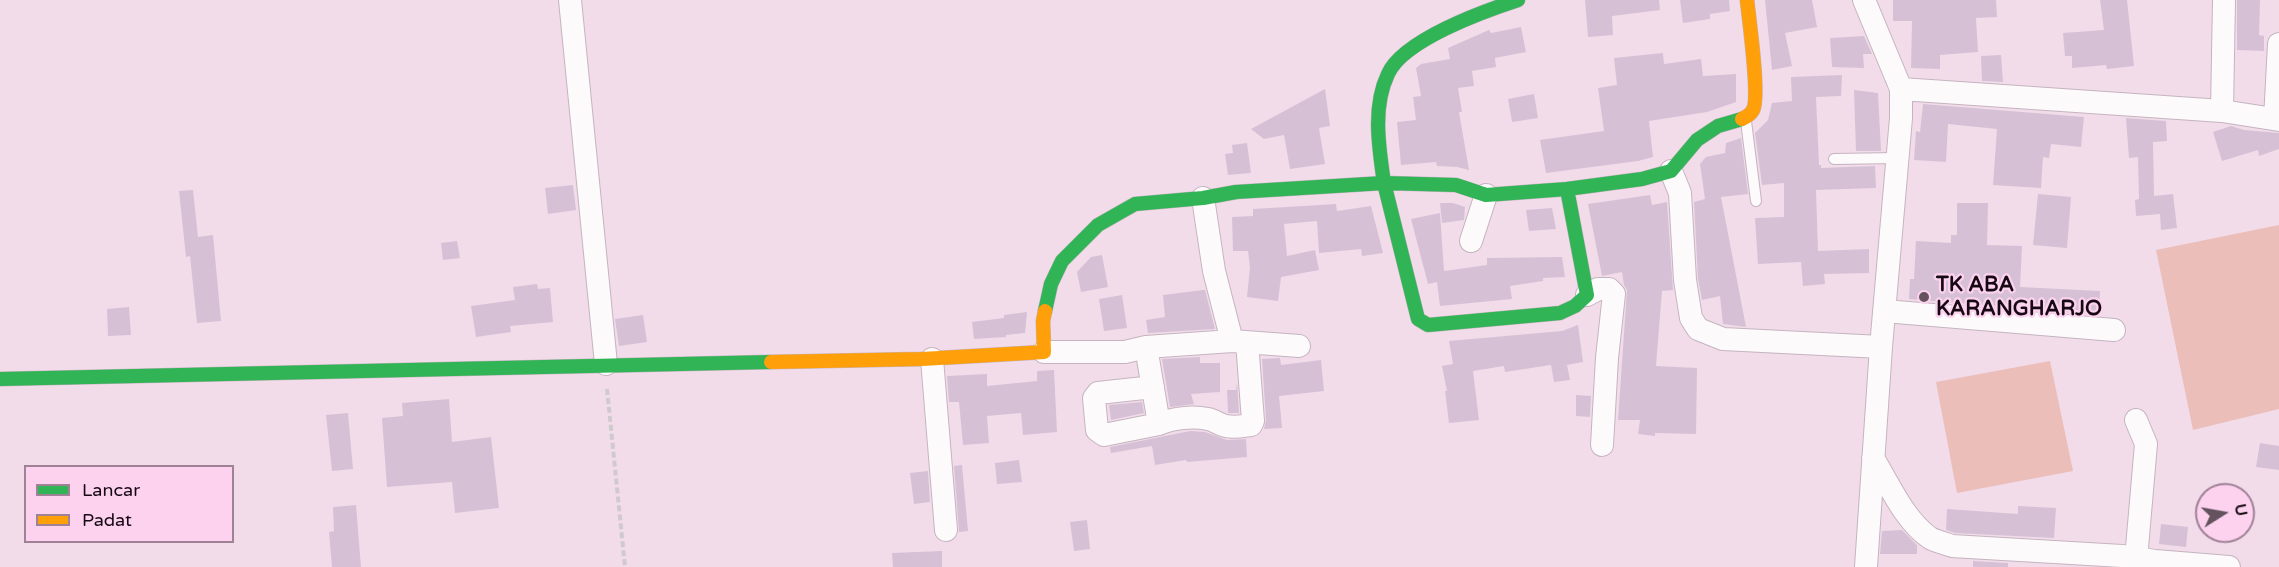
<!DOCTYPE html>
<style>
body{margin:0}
#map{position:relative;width:2279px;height:567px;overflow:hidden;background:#f2dcea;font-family:"Varela Round",sans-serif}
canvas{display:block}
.legend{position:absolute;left:24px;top:465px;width:210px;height:78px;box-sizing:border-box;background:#fcd2ee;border:2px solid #a08296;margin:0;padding:8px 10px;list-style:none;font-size:18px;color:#170913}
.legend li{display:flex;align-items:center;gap:12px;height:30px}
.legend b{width:30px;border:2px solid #a08296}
.north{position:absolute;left:2195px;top:483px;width:60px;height:60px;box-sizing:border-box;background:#fcd2ee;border:2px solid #a08296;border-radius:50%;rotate:79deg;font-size:16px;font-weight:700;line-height:24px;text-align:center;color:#170913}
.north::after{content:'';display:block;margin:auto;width:21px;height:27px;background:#64535e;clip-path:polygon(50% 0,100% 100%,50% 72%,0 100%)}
</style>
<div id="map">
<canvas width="2279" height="567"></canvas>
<ul class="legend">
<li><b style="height:8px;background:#30b455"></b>Lancar</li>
<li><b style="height:8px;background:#ff9f0a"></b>Padat</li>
</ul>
<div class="north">U</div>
</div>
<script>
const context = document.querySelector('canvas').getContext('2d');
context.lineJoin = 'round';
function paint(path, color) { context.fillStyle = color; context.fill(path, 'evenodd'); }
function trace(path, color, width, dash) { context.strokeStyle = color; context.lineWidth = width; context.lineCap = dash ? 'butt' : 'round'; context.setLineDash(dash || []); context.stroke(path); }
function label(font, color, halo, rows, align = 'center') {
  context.font = font + ' "Varela Round",sans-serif'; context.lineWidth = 4.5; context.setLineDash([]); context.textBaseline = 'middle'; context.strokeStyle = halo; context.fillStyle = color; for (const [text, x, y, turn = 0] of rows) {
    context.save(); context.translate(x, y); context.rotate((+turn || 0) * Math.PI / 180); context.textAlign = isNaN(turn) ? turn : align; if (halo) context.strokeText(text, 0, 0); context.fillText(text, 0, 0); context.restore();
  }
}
const green = new Path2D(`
 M2279 225V409L2193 430 2156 250Z
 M2050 361 2073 471 1957 493 1936 382Z`);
const building = new Path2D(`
 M1585 0H1659L1660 10 1612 16 1613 35 1588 37Z
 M1680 0H1729L1730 11 1710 14V19L1683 23Z
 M1765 0H1812L1817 27 1785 33 1792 66 1772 70Z
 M1893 0H1996L1997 17 1976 18 1978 52 1940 55V69L1911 68 1912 21H1893Z
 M2100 0H2127L2134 66 2107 69 2106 65 2072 68V56H2065L2063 33 2104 30Z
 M2237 0H2260L2259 35 2264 36V51L2237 50Z
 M1521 27 1526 52 1495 58 1496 67 1472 71 1474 86 1458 88 1462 112H1459L1469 170 1457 167 1437 166 1436 162 1401 165 1397 122 1416 120 1413 97 1421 96 1416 68 1421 64 1450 59 1448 48 1489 30 1491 33Z
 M1864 36 1872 54H1863L1864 68 1832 67 1830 38Z
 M1663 53 1664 64 1701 59 1703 76 1736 74V102L1707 112 1649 121 1653 157 1638 161 1546 173 1540 140 1604 131 1598 88 1617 85 1614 58Z
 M2001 55 2003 82 1982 81 1981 56Z
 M1842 75 1841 96 1816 97 1819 165H1821V168L1875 166 1876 188 1816 190 1818 251 1869 249V273L1824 274 1825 284 1803 286 1801 262 1758 264 1755 218 1784 217V183L1762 185 1755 133 1768 120 1772 103 1792 101 1791 77Z
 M1325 89 1330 126 1319 128 1325 164 1290 169 1284 135 1264 139 1251 129Z
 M1854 90 1878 93 1881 151H1856Z
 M1534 94 1538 118 1512 122 1508 99Z
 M1923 104 2084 117 2081 147 2051 144 2049 158 2043 157 2041 188 1993 185 1997 129 1948 124 1946 162 1914 160 1916 131 1920 132Z
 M2126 118 2166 121 2167 141 2153 142 2154 196 2173 194 2177 228 2161 230 2160 214 2136 216 2135 200 2139 199 2138 157 2129 158Z
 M2231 126 2244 130 2279 133V149L2259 156 2258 150 2222 161 2213 132Z
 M1741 138 1748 194 1721 197 1746 327 1723 324 1720 296 1702 300 1698 279 1694 202 1705 199 1700 164 1706 157 1725 153 1726 143Z
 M1247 143 1251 173 1228 175 1225 154 1233 153 1232 145Z
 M573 185 576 210 548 214 545 188Z
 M193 190 198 237 213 235 221 321 197 323 190 256 186 257 179 191Z
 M2038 194 2071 197 2067 248 2033 245Z
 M1650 195 1652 205 1667 202 1673 290 1662 291 1656 366 1697 368 1696 434 1655 433V436L1638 434 1640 420H1618L1627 290 1624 285 1622 272 1602 276 1588 204Z
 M1440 203H1453L1465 207 1464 220 1442 223Z
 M1957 203H1988L1987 245 2022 246 2020 287 2100 291 2099 315 1909 299 1910 279H1914L1916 241 1951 243V235H1957Z
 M1336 204 1337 211 1371 206 1383 253 1362 256 1361 249 1319 253 1317 221 1284 224 1287 256 1315 250 1319 270 1281 277 1278 301 1247 297 1250 267 1248 251H1233L1232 217 1253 216V209Z
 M1552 208 1556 229 1529 231 1526 210Z
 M1440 213 1444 271 1487 265V258L1562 257 1565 277 1543 278V281L1510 286 1512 299 1440 306 1437 282 1428 284 1411 219Z
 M457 241 460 258 443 260 441 243Z
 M1102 255 1108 287 1081 292 1077 272 1091 257Z
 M537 284 538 289 550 288 553 322 510 326 511 332 476 337 471 306 515 300 513 287Z
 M1203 290H1205L1215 329 1148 333 1146 320 1165 317 1163 295Z
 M1122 295 1127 328 1104 331 1099 299Z
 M129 307 131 335 108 336 107 309Z
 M1027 312 1025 333 1006 335V337L974 339 972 322 1004 318V315Z
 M643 315 647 342 619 346 615 319Z
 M1578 325 1583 362 1567 365 1570 380 1554 382 1551 365 1505 372 1504 366 1473 371 1479 420 1449 423 1445 391H1447L1442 366 1453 364 1449 341 1562 331Z
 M1200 357V363H1220V392L1191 394 1194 404 1170 407 1162 359Z
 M1280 358 1281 365 1321 360 1324 391 1279 396 1282 428 1264 429 1266 420 1262 359Z
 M1054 370 1057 432 1023 435 1021 413 987 416 989 443 963 445 959 402H949L947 376 987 374V386L1037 381V371Z
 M1237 383 1239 413H1228L1227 390H1236Z
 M1576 395 1591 396 1590 417 1576 416Z
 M449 399 452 442 491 437 499 508 455 513 452 482 387 487 382 418 403 416 402 403Z
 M1142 402 1144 413 1111 420 1109 405Z
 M348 413 353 469 332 471 326 415Z
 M1190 431 1205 432 1227 440 1246 439 1247 457 1187 462 1186 460 1155 465 1152 446 1111 453 1110 447Z
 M2260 443 2279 446V470L2256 467Z
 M1019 460 1022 482 997 484 995 463Z
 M962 465 968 531 959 532 954 466Z
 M928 471 930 502 914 504 910 473Z
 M356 505 361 567H332L329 532 334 531 333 507Z
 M2018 506 2056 508 2054 538 1955 533 1946 530 1947 509 2018 514Z
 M1087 520 1090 549 1074 551 1070 522Z
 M2161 524 2188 527 2186 547 2159 544Z
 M1902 530 1917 545V554H1880L1882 531Z
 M942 551V567H893L892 553Z
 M1973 561 2008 563V567H1973Z`);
const path = new Path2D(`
 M607 389 625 567`);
const lane = new Path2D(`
 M1746 121 1756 201
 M1834 159 1897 158`);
const street = new Path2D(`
 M570 0 606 364
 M1864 0 1901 89V118L1881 347 1866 567
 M1901 89 2222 111 2279 120
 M2222 111 2224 0
 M2275 119 2279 44
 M1671 171 1680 193 1685 280 1691 318 1698 329 1723 339 1881 347
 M1203 198 1214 271 1232 341 1299 346
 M1471 241 1486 195
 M1587 295 1598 289H1609L1614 294 1607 358 1602 445
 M1884 311 2114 330
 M1146 347 1159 424C1173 418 1192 416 1208 419 1214 420 1220 425 1226 426 1234 428 1243 426 1251 425L1253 421 1247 342
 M1044 352H1125L1146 347 1232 341
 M932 359 946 530
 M1153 387 1098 393 1094 398 1097 430 1104 435 1159 424
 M2136 420 2146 444 2136 559
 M1873 458C1889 484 1904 520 1930 538 1937 542 1945 543 1952 546L2122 556 2155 561 2229 567`);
const fast = new Path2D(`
 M1567 189 1587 295 1575 306 1560 313 1428 325 1418 319 1384 183 1456 185 1486 195 1567 189 1642 179 1671 171 1697 140 1718 126 1742 119
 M1045 311 1051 284 1062 261 1098 225 1135 204 1203 198 1236 192 1384 183C1379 148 1372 107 1388 74 1403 40 1484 11 1518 0
 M0 379 771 362`);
const slow = new Path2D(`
 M1742 119C1746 117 1751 114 1753 110 1760 97 1749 19 1747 0
 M771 362 922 359 1044 352 1043 321 1045 311`);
const markers = [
 [1924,297,6,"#64535e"]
];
const poiNames = [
 ["TK ABA",1936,285],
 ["KARANGHARJO",1936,309]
];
paint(green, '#ebbeb9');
paint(building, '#d6c0d6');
trace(lane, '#c5b4bf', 12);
trace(street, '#c5b4bf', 24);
trace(fast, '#c5b4bf', 15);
trace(slow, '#c5b4bf', 15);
trace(path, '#d0cace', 4, [6, 3]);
trace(lane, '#fdfafc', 10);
trace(street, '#fdfafc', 22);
trace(fast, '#30b455', 14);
trace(slow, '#ff9f0a', 14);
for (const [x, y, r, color] of markers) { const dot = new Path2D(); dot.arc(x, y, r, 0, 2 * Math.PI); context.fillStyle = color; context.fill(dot); trace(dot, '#fcd2ee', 2); }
label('bold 21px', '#170913', '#fcd2ee', poiNames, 'left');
</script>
